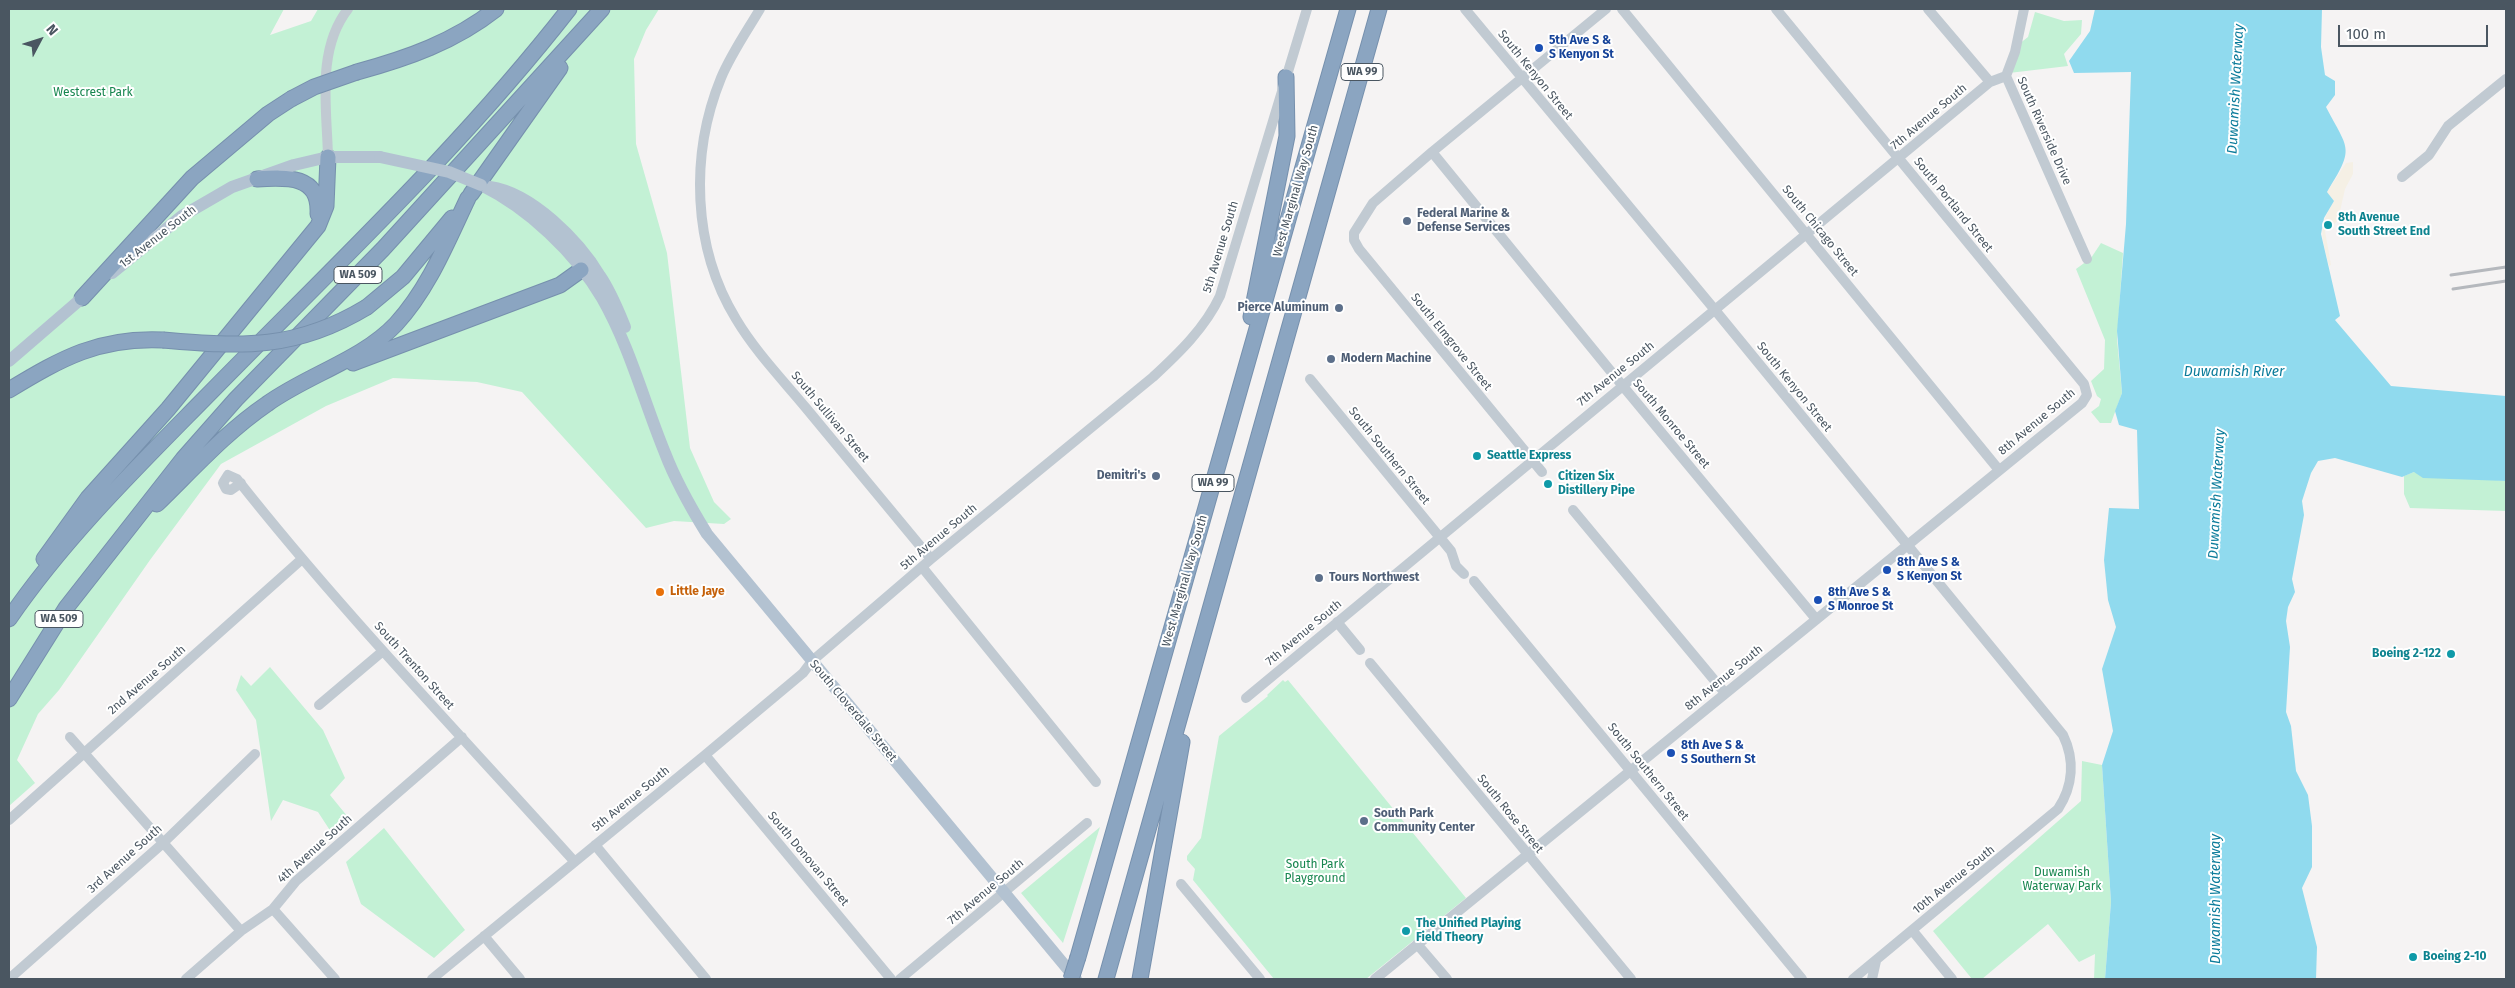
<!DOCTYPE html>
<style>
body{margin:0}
#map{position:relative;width:2515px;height:988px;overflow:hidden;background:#f5f3f3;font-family:"Fira Sans",sans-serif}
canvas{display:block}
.frame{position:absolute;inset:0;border:10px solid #4a5661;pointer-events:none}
.north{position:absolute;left:15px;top:15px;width:50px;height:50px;-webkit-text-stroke:4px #fff;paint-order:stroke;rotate:50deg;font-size:14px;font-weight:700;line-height:20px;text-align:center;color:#4a5661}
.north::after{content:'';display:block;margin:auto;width:18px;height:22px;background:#4a5661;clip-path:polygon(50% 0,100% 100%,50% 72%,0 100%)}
.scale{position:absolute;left:2338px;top:25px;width:150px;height:22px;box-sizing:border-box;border:2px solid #4a5661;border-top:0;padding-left:6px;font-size:15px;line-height:18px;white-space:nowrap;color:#4a5661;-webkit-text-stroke:4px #fff;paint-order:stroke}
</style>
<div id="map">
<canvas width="2515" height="988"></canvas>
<div class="frame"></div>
<div class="north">N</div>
<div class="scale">100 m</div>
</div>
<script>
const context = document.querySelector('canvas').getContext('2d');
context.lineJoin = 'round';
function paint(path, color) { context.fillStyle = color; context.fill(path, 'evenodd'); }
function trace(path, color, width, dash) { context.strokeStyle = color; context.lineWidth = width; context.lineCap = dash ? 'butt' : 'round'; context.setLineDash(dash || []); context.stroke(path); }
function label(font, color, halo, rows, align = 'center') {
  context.font = font + ' "Fira Sans",sans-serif'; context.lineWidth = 4; context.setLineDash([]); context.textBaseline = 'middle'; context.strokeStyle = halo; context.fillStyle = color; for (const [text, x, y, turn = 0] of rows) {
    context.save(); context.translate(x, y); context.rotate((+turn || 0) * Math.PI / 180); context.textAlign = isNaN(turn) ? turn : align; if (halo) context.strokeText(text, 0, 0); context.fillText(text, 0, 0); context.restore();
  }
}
const green = new Path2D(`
 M9 9H284L270 35 311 21 318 9H659L646 30 634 59 636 144 667 253 690 448 714 502 731 519 724 524 674 521 646 528 522 392 477 382 393 378 326 406 221 464 150 560 59 690 38 714 17 760 35 783 9 806Z
 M2035 12 2064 21 2082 20 2081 34 2064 54 2068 66 2009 73 2019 44 2028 37Z
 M2101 243 2123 253 2117 339 2122 393 2111 423H2100L2091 412 2099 406 2101 399 2097 396 2091 381 2104 369 2105 340 2076 269 2091 258Z
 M2414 472 2506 481V511L2410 508 2404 494V476Z
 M270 667 323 730 345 778 330 795 352 822 333 835 318 812 283 800 271 821 256 720 236 690 241 675 251 686Z
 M1283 680 1285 682 1288 680 1466 898 1366 979H1274L1193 880 1195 869 1187 860V856L1201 838 1219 736 1268 696 1267 695Z
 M2082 761 2102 765 2111 902 2105 979H2094L2095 954 2079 962 2048 924 1982 979H1972L1933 931 2081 801Z
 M1100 827 1063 943 1021 893Z
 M384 828 465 930 434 958 361 904 346 862Z`);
const sand = new Path2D(`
 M2353 162V174L2345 189 2338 220 2329 230 2325 231 2331 265 2329 266C2322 236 2317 229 2334 201L2327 192 2346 163Z`);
const water = new Path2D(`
 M2095 9H2322L2321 47 2325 75 2335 81V95L2326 107C2349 151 2355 147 2327 192L2334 201 2324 218 2321 234 2340 316 2335 320 2391 386 2506 396V481L2423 478 2414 472 2402 477 2335 458 2318 461 2311 473 2302 501 2304 515 2292 579 2295 592 2288 607 2286 621 2290 647 2286 712 2291 726 2296 771 2308 795 2312 826V867L2302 888 2317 947 2316 979H2105L2111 902 2102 765 2113 731 2102 669 2116 627 2108 600 2104 560 2109 508 2139 509 2137 430 2119 425 2115 411 2122 393 2117 331 2126 224 2131 72 2074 73 2069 61 2090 31Z`);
const minor = new Path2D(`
 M760 9C747 31 731 54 721 78 690 154 692 247 736 319 755 351 782 379 806 408 848 458 889 509 931 559
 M1465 9 1715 310 2063 735C2075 760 2073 786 2058 809L1853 979
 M1622 9 1999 470
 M1928 9 1990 82
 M2024 9 2015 52 2006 76 2087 259
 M1432 152 1622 385 1816 619
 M328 157C327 108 316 50 348 9
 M2402 177 2429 155 2448 126 2506 79
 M1310 379 1451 551 1456 566 1464 574
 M1542 472 1359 249 1354 240V233L1373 203 1432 152 1606 9
 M241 483 231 490 226 489 223 483 228 475 237 479C342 612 461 735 574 861
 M1573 510 1725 693
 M922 567 1096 782
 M1474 581 1802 979
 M1337 622 1360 650
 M1370 663 1631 979
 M1246 698 1990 82 2006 76
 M319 705 383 651
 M70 737 241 931
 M705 755 891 979
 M9 820 302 559
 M595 845 706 979
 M1181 884 1260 979
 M273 909 335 979
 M1912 930 1952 979
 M484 936 520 979
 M1417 944 1447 979
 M9 979 162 844 255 754
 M186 979 241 931 273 909 296 881 462 737
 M432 979 705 755 803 673 812 661 931 559 1153 377C1179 353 1205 328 1220 296L1307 9
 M900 979 1087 823
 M1375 979 2082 403 2087 395 2084 384 1776 9
 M1872 979 1876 961`);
const major = new Path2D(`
 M481 185C529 209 575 252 602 298 630 347 644 402 665 453 676 482 691 508 707 534L1076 979
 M490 187C532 193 579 241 600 276 611 292 618 310 625 327
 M112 273 182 216 232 187 294 165 328 157H380
 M9 361 89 292`);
const highway = new Path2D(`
 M357 72C408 58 454 42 496 9
 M257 179C287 177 320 175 318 214
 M471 194 560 68
 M82 298 192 178 268 114 291 99
 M367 307 403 277 452 218
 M1251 317 1287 136 1286 77
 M353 363 560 285 581 270
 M9 390C62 358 99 337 163 340
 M157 504C193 469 226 432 267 404 307 375 362 360 396 324 429 288 447 242 468 198
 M44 559 88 498 168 409 318 226 326 206 328 157
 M9 619C64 539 134 470 202 401 327 273 459 150 569 9
 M9 699 66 608 183 459 236 399 383 249 602 9
 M1078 957 1348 9
 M1106 979 1379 9
 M1140 979 1182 742`);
const rail = new Path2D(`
 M2451 275 2506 267
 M2453 289 2506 281`);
const majorBridge = new Path2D(`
 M380 157 449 172 481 185`);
const highwayBridge = new Path2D(`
 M291 99 314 87 357 72
 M163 340C243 347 296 350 367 307
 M1071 979 1078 957`);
const markers = [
 [1539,48,5,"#1a4fb4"],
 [1407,221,5,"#5c6f8a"],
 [2328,225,5,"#0f9aa8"],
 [1339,308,5,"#5c6f8a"],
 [1331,359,5,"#5c6f8a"],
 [1477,456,5,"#0f9aa8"],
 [1156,476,5,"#5c6f8a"],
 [1548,484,5,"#0f9aa8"],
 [1887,570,5,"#1a4fb4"],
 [1319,578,5,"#5c6f8a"],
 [660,592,5,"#e8710a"],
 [1818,600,5,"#1a4fb4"],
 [2451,654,5,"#0f9aa8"],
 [1671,753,5,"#1a4fb4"],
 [1364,821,5,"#5c6f8a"],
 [1406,931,5,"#0f9aa8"],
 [2413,957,5,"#0f9aa8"]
];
const shields = [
 [1362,72,42],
 [358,275,48],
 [1213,483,42],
 [59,619,48]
];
const shieldNames = [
 ["WA 99",1362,72],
 ["WA 509",358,275],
 ["WA 99",1213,483],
 ["WA 509",59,619]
];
const transitNames = [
 ["5th Ave S &",1549,41],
 ["S Kenyon St",1549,55],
 ["8th Ave S &",1897,563],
 ["S Kenyon St",1897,577],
 ["8th Ave S &",1828,593],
 ["S Monroe St",1828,607],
 ["8th Ave S &",1681,746],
 ["S Southern St",1681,760]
];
const streetNames = [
 ["South Kenyon Street",1535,75,51],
 ["7th Avenue South",1929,117,-40],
 ["South Riverside Drive",2044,131,66],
 ["West Marginal Way South",1296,191,-74],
 ["South Portland Street",1953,205,51],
 ["South Chicago Street",1820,231,51],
 ["1st Avenue South",158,237,-38],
 ["5th Avenue South",1221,247,-73],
 ["South Elmgrove Street",1451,342,51],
 ["7th Avenue South",1616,374,-39],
 ["South Kenyon Street",1794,387,51],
 ["South Sullivan Street",830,417,50],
 ["8th Avenue South",2037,422,-40],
 ["South Monroe Street",1671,424,50],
 ["South Southern Street",1389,456,51],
 ["5th Avenue South",939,537,-40],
 ["West Marginal Way South",1185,581,-74],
 ["7th Avenue South",1304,633,-40],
 ["South Trenton Street",414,666,48],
 ["8th Avenue South",1724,678,-39],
 ["2nd Avenue South",147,680,-41],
 ["South Cloverdale Street",853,711,50],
 ["South Southern Street",1648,772,51],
 ["5th Avenue South",631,799,-39],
 ["South Rose Street",1510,814,51],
 ["4th Avenue South",315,849,-42],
 ["3rd Avenue South",125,859,-42],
 ["South Donovan Street",808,859,50],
 ["10th Avenue South",1954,880,-39],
 ["7th Avenue South",986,892,-40]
];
const parkNames = [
 ["Westcrest Park",93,93],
 ["South Park",1315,865],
 ["Playground",1315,879],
 ["Duwamish",2062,873],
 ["Waterway Park",2062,887]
];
const serviceNames = [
 ["Federal Marine &",1417,214],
 ["Defense Services",1417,228],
 ["Pierce Aluminum",1329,308,"right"],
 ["Modern Machine",1341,359],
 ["Demitri's",1146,476,"right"],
 ["Tours Northwest",1329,578],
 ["South Park",1374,814],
 ["Community Center",1374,828]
];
const cultureNames = [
 ["8th Avenue",2338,218],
 ["South Street End",2338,232],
 ["Seattle Express",1487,456],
 ["Citizen Six",1558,477],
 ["Distillery Pipe",1558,491],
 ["Boeing 2-122",2441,654,"right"],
 ["The Unified Playing",1416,924],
 ["Field Theory",1416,938],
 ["Boeing 2-10",2423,957]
];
const foodNames = [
 ["Little Jaye",670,592]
];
const waterNames = [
 ["Duwamish Waterway",2236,89,-87],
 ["Duwamish River",2234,372],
 ["Duwamish Waterway",2217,494,-87],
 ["Duwamish Waterway",2216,899,-90]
];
paint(green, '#c3f1d5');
paint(sand, '#f5f0e5');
paint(water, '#90daee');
trace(highway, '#7690ad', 17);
trace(minor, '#c1cad2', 10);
trace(major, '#b3c2d1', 12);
trace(highway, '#8ba5c1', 15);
trace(rail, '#b5b8bd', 3);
trace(highwayBridge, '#7690ad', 17, []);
trace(majorBridge, '#b3c2d1', 12);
trace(highwayBridge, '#8ba5c1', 15);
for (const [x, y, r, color] of markers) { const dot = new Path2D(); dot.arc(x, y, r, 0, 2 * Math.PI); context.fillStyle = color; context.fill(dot); trace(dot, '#fff', 2); }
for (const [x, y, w] of shields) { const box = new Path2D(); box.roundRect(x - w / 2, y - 8.5, w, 17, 4); context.fillStyle = '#fff'; context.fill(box); trace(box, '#4a5661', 1); }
label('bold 11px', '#4a5661', null, shieldNames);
label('bold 12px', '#164399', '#fff', transitNames, 'left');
label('12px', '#4a5661', '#fff', streetNames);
label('12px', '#17864f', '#fff', parkNames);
label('bold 12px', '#4e5e75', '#fff', serviceNames, 'left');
label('bold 12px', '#0d838f', '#fff', cultureNames, 'left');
label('bold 12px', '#c56008', '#fff', foodNames, 'left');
label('italic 14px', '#0c7c9b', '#fff', waterNames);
</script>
